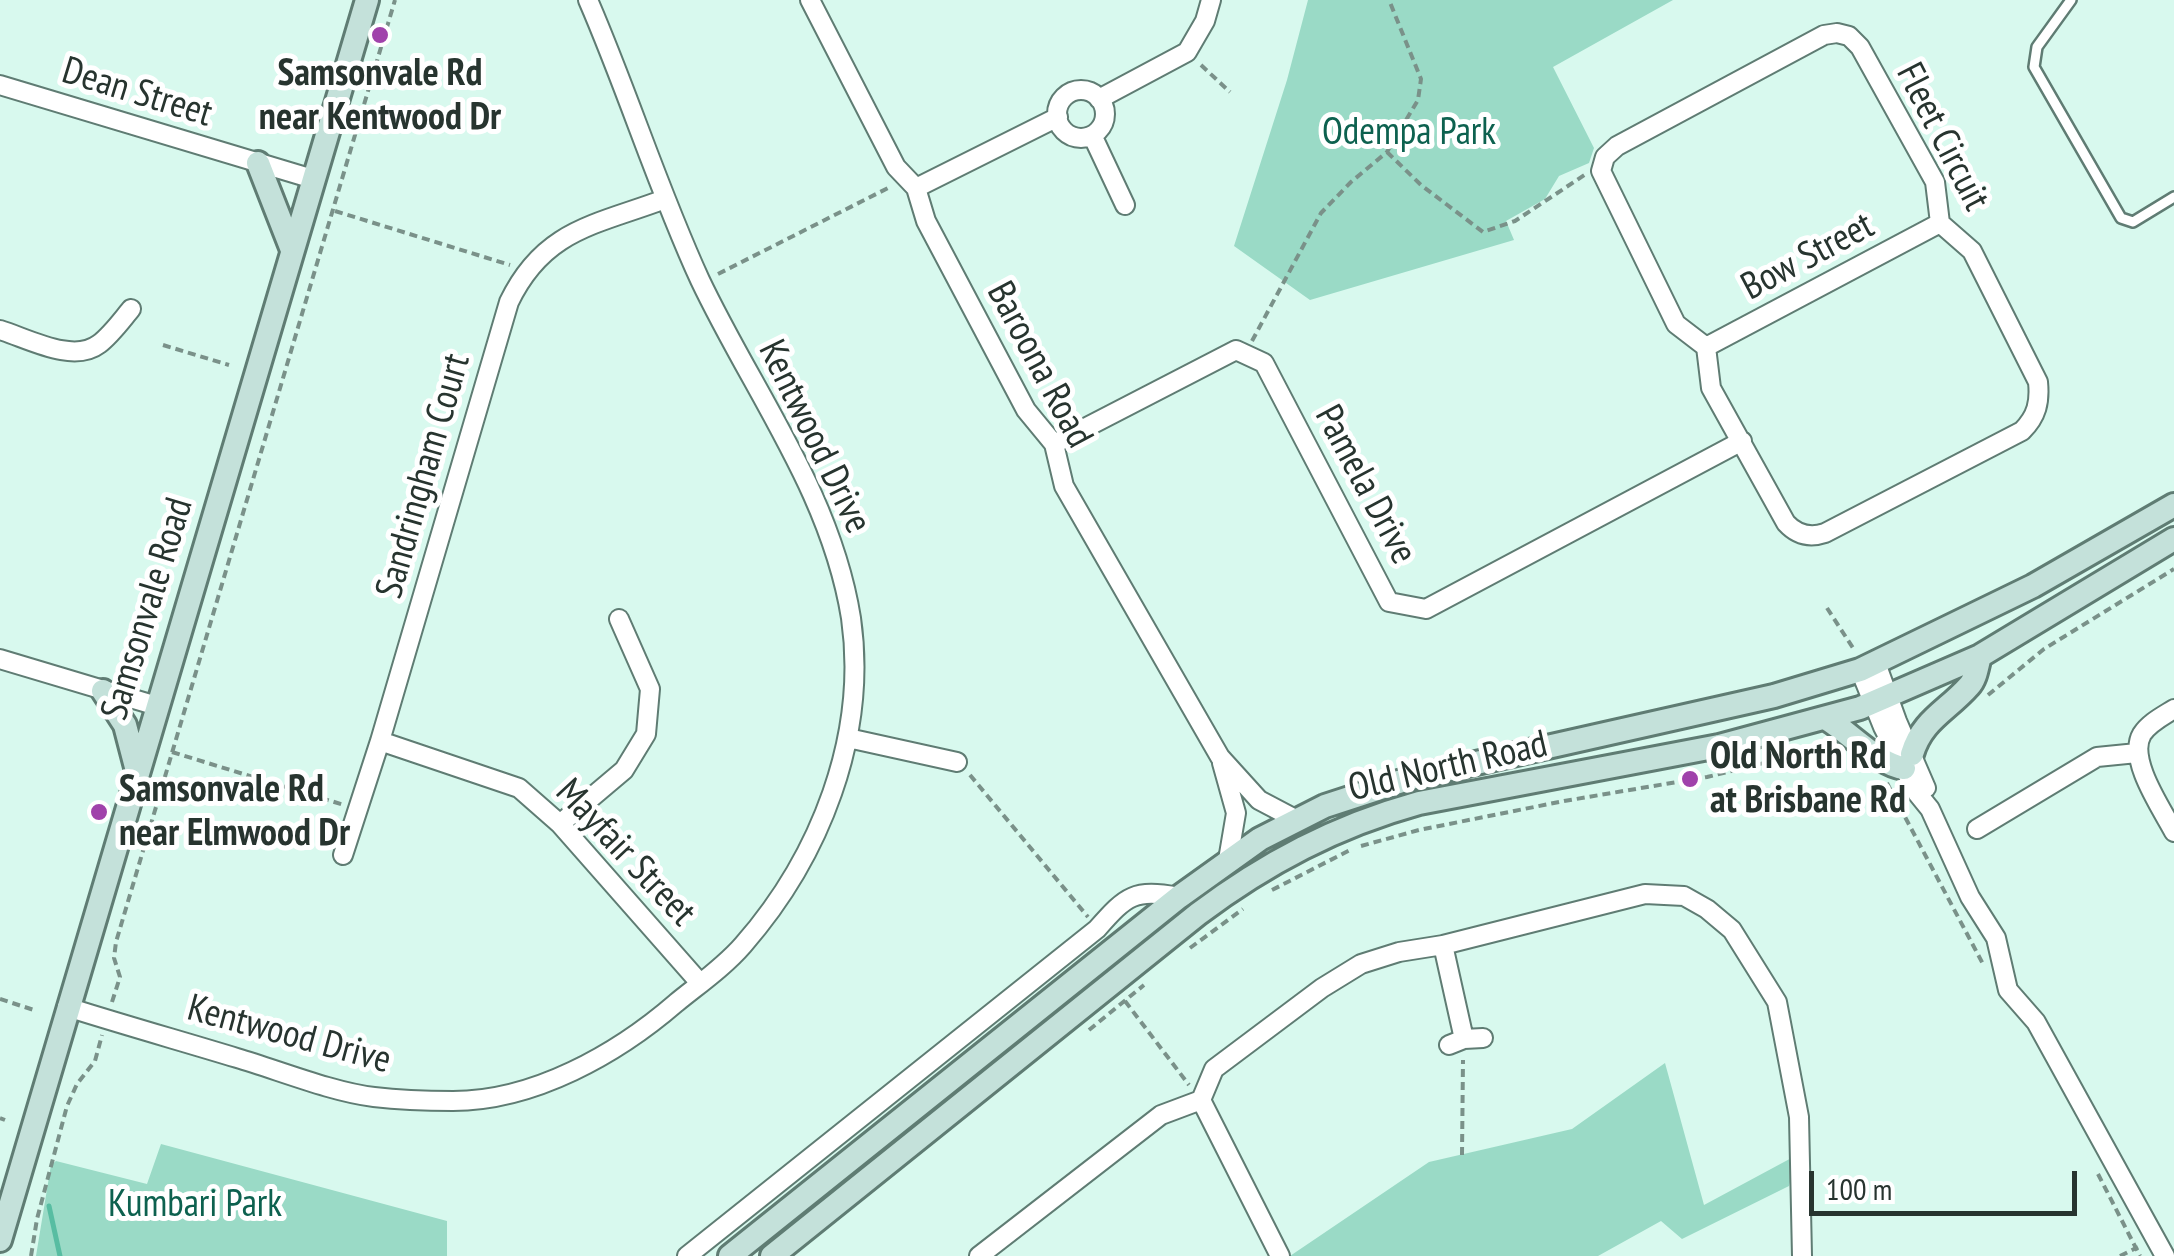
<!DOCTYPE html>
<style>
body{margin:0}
#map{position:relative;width:2174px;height:1256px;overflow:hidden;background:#d8f9ee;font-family:"PT Sans Narrow",sans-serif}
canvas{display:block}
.scale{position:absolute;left:1809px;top:1171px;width:268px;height:45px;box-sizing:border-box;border:5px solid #27342f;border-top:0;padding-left:12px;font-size:30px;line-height:35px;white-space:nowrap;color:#27342f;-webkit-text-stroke:8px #fff;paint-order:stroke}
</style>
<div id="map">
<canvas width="2174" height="1256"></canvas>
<div class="scale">100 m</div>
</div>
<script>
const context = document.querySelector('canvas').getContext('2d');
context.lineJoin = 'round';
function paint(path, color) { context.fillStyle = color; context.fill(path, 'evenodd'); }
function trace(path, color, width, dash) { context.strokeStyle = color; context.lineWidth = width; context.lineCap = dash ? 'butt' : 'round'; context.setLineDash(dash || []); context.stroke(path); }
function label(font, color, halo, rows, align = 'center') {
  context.font = font + ' "PT Sans Narrow",sans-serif'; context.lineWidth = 10; context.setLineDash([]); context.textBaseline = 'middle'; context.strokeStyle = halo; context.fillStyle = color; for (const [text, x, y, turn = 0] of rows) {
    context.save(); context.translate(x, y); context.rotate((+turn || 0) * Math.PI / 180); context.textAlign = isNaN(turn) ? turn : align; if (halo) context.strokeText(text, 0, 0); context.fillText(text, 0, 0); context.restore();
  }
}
const green = new Path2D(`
 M1308 0H1673L1553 67 1594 148 1589 163 1559 176 1545 199 1506 221 1514 240 1310 300 1234 246 1287 80Z
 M1665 1063 1704 1205 1797 1155 1789 1186 1682 1239 1661 1221 1598 1256H1290L1429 1162 1572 1129Z
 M161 1144 447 1221V1256H36L51 1165 56 1161 147 1184Z`);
const stream = new Path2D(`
 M49 1206 60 1256`);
const path = new Path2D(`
 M1201 65 1230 92
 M1387 152 1421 185 1483 232 1515 221 1586 174
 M335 211 510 265
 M718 274 892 186
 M1252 341 1321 213 1351 182 1387 152 1418 100 1421 79 1389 0
 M163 345 229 365
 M1827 608 1853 648
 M1988 695 2044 649 2174 569
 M172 752 344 805
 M970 775 1088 917
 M1887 783 1983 964
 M1361 846 1419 830 1564 801 1707 777 1764 763 1824 742
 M1272 890 1352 849
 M1190 948 1243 909
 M0 999 37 1011
 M1125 1001 1189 1085
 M112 1002 120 977 114 958 116 942 395 0
 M1089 1030 1144 985
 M0 1118 5 1120
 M1462 1155 1463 1060
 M2098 1174 2140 1256
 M31 1256 37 1219 67 1106 77 1084 95 1061 102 1035
 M2120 1256 2138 1247`);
const lane = new Path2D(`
 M2071 0 2037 47 2034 67 2121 218 2133 222 2174 197`);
const street = new Path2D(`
 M810 0 896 167 916 188 926 221 1026 410 1054 444 1064 486 1220 757 1259 800 1297 820
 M1837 33 1849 36 1860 47 1935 182 1940 223 1972 251 2038 382C2040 402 2037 416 2022 431L1825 533C1810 538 1797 535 1786 523L1711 388 1706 347 1676 324 1601 171 1605 157 1617 146 1824 35Z
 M0 85 313 179
 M1057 114a24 24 0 1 1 48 0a24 24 0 1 1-48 0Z
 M1099 99 1187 52 1205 21 1211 0
 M1093 137 1125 205
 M916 188 1058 117
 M0 330C27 338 73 364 99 344 111 335 121 321 131 309
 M1706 347 1940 223
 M1054 444 1236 350 1264 363 1389 602 1426 609 1742 441
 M0 659 157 706
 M1876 663 1897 721 1926 788
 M1860 670 1883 727 1917 793 1930 809 1970 897 1996 938 2008 990 2036 1022 2165 1256
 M2174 709C2163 716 2149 723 2142 734 2127 759 2162 809 2174 832
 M848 738 957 762
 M380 741 519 788 560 824 700 983
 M1222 763 1236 813 1228 860
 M560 824 624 770 646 734 650 689 619 619
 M1977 829 2097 757 2137 753
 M343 855 380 741 509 302C544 229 596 225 665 199
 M1443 945 1464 1039
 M67 1007C124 1025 181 1041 237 1058 278 1070 332 1092 374 1097 399 1100 427 1101 453 1101 534 1101 617 1054 676 1003 698 985 724 967 743 945 820 857 868 736 851 618 831 493 753 392 700 280 658 189 628 92 588 0
 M1449 1045 1464 1039 1483 1038
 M1201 1100 1280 1256
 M687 1256 1097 929C1127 895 1134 889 1179 897
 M979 1256 1161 1115 1201 1100 1214 1069 1322 988 1361 964 1399 952 1443 945 1645 894 1684 896 1707 909 1732 930 1777 1002 1799 1117 1802 1256`);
const secondary = new Path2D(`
 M258 163 292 250
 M103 691 125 725 137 771
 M1827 719C1850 733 1879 765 1904 768
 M1912 754C1922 720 1947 711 1969 686 1976 679 1977 666 1980 656
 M0 1240 367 0
 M730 1256 1179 897 1260 839 1325 806 1414 777 1774 696 1860 670 2033 586 2174 505
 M772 1256 1198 914C1266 863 1336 826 1419 803L1719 746 1860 708 1980 656 2174 539`);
const markers = [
 [380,35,10,"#a042ab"],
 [1690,779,10,"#a042ab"],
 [99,812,10,"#a042ab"]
];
const poiNames = [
 ["Samsonvale Rd",380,74,"center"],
 ["near Kentwood Dr",380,118,"center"],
 ["Old North Rd",1710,757],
 ["at Brisbane Rd",1710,801],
 ["Samsonvale Rd",119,790],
 ["near Elmwood Dr",119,834]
];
const streetNames = [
 ["Dean Street",137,93,17],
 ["Fleet Circuit",1942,137,63],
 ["Bow Street",1808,257,-28],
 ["Baroona Road",1039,365,62],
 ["Kentwood Drive",814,437,64],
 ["Sandringham Court",424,476,-74],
 ["Pamela Drive",1365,485,62],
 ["Samsonvale Road",148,609,-73],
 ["Old North Road",1448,767,-13],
 ["Mayfair Street",625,853,47],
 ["Kentwood Drive",289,1035,15]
];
const parkNames = [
 ["Odempa Park",1409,133],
 ["Kumbari Park",195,1205]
];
paint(green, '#9adac6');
trace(stream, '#58bda2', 5);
trace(lane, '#5f7c73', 14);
trace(street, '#5f7c73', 22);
trace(secondary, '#5f7c73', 28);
trace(path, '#7a9189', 4, [8, 5]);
trace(lane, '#fff', 9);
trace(street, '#fff', 18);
trace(secondary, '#c4e1da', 22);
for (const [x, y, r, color] of markers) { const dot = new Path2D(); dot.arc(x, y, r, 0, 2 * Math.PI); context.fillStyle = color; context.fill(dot); trace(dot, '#fff', 4); }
label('bold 38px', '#27342f', '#fff', poiNames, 'left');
label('38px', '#27342f', '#fff', streetNames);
label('38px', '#0d614f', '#fff', parkNames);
</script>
